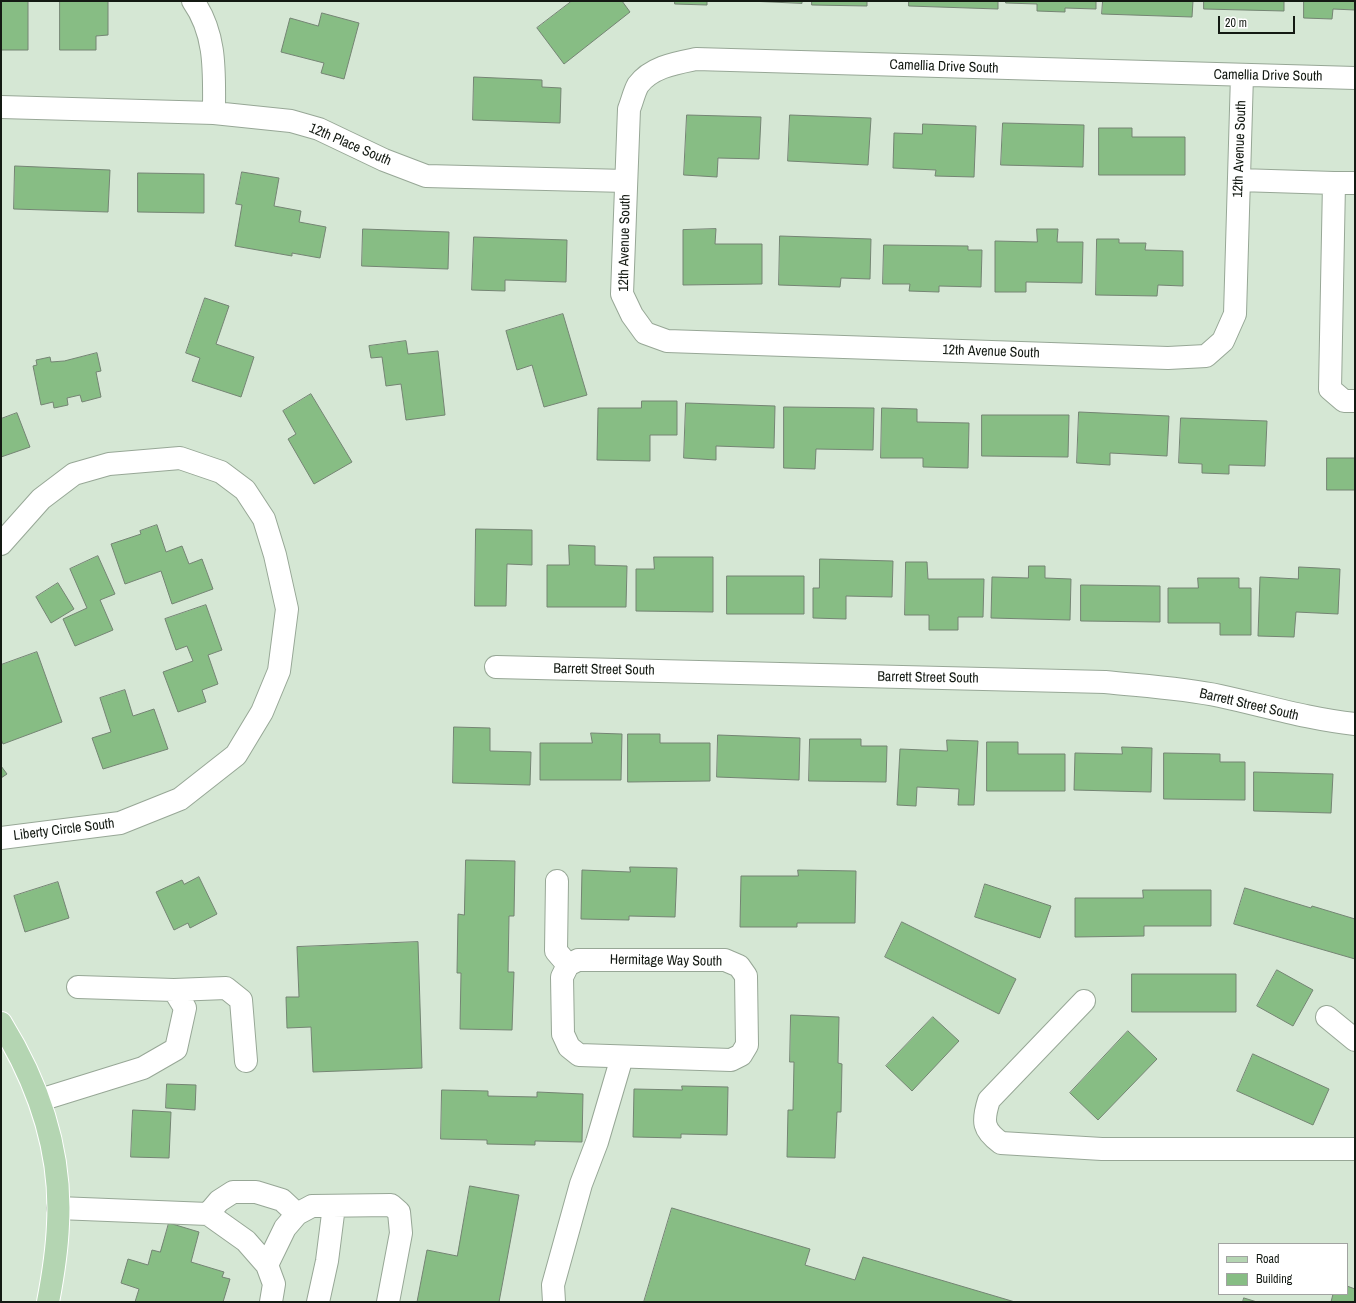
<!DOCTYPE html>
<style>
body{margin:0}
#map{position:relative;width:1356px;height:1303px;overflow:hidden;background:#d5e7d4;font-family:"Archivo Narrow",sans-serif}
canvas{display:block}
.frame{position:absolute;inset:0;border:2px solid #141a13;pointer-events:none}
.legend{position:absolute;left:1218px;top:1243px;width:130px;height:52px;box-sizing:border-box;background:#fff;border:1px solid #a1a3a1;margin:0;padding:5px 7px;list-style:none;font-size:12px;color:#141a13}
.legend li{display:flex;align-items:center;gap:8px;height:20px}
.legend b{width:20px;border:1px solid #a1a3a1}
.scale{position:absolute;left:1218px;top:16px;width:77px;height:18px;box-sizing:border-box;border:2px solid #141a13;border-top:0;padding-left:5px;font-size:12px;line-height:14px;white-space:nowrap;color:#141a13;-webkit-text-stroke:3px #fff;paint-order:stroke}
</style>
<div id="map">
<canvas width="1356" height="1303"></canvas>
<div class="frame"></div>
<ul class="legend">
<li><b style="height:5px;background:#b4d5b2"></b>Road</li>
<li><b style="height:11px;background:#87bd84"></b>Building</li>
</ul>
<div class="scale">20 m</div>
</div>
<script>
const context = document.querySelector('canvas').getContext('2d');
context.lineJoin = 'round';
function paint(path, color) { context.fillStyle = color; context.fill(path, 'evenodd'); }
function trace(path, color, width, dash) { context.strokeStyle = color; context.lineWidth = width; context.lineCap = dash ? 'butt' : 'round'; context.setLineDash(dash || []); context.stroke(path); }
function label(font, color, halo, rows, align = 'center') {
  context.font = font + ' "Archivo Narrow",sans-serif'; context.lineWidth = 3.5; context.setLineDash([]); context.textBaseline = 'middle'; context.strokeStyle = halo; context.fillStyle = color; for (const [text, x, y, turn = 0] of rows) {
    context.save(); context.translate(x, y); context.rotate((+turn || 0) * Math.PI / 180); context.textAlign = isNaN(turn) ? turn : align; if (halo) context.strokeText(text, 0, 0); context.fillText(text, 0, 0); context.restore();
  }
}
const building = new Path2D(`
 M1 1H28V50H1Z
 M60 1H108V35L96 36V50H60Z
 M572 1H622L630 12 564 64 537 28Z
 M675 1H707V5L675 4Z
 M749 1H802V3Z
 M812 1H867V6L812 5Z
 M909 1H998V9L909 6Z
 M1006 1H1096V9L1065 8V12L1037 11V4L1006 3Z
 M1103 1H1193L1192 17 1102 14Z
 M1204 1H1284V11L1204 9Z
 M1304 1H1355V10L1333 9 1332 19 1304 18Z
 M322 13 359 23 344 79 321 73 324 63 281 52 290 18 318 26Z
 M474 77 542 80V87L561 88 560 123 473 120Z
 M687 115 761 117 759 159 718 158 717 177 684 175Z
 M790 115 871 118 868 165 788 161Z
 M1003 123 1084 125 1083 167 1001 165Z
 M923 124 976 126 974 177 935 176 936 170 893 168 894 133 922 134Z
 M1099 128H1132V137H1185V175H1099Z
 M15 166 110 170 108 212 14 209Z
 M242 172 279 178 274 206 301 211 299 222 326 227 320 258 292 253V256L235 246 242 205 236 204Z
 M138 173 204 174V213L138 212Z
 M363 229 449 232 448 269 362 266Z
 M716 229 715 244H762V284L683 285V230Z
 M1037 229H1058L1057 242H1083L1082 283 1026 282V292H995V241L1037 242Z
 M780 236 871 239 870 279 841 278 840 287 779 285Z
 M474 237 567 240 566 282 505 280V291L472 290Z
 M1097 239H1119V243H1146L1145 250 1183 251V286L1158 285 1157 296 1096 295Z
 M884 245 968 246V250H982L981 287 939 286V292L909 291 910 284H883Z
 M205 298 229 306 216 344 254 357 241 397 192 381 200 358 186 353Z
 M563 314 587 395 544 407 532 365 517 370 506 331Z
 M406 341 408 354 438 351 445 415 406 420 401 384 386 386 382 357 371 358 369 346Z
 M97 353 101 371 96 372 101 397 82 402 80 395 67 398 68 405 54 408 53 402 41 405 33 366 37 365 36 360 50 357 51 362 64 361Z
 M311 394 352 462 314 484 288 439 296 434 283 411Z
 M642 401H677V435H650V461L597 460 598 408H641Z
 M686 403 775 406 774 448 716 446V460L684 458Z
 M784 407 874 408 873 450 816 449 815 469 784 468Z
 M882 408 917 409V422L969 423 968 468 923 467V458H881Z
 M1079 412 1169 416 1167 456 1110 453V465L1077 463Z
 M17 413 30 447 1 457V419Z
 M982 415H1069L1068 457 982 456Z
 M1181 418 1267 421 1265 466 1229 465V474L1202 473V464L1179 463Z
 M1327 458H1355V490H1327Z
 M157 525 166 552 182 546 189 564 202 559 213 589 172 604 161 571 125 584 111 544 141 534 140 531Z
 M476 529 532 530V565L507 564 506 606H475Z
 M569 545 595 546V565L627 566 626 607H547V565H569Z
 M98 556 115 594 100 600 113 630 75 646 63 619 87 608 70 569Z
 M654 557H713V612L636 611V569H654Z
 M820 559 893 561 892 597 846 596V619L813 618V588H819Z
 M906 562H927L928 579H984L983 617H958V630H929V615H905Z
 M1029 566H1045V578L1071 579 1070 620 991 618 992 577 1028 578Z
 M1299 567 1340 569 1338 614 1296 612 1294 637 1258 636 1260 577 1298 579Z
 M727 576H804V614H727Z
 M1198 578H1239V588H1251V635H1220V623H1168V588H1198Z
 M58 583 74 609 51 623 36 597Z
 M1081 585 1160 586V622L1081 621Z
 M206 605 222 650 208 655 218 684 202 690 206 702 178 712 163 672 193 661 187 646 176 650 165 619Z
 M37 652 62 722 3 744 1 739V665Z
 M125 690 133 716 154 709 168 749 103 769 92 738 111 732 100 698Z
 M454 727 490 728V751L531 752 530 785 453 783Z
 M591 733 622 734 621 780H540V743H592Z
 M628 734H660V743H710V781L628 782Z
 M718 735 800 738 799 780 717 777Z
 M810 739H861V746H887L886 782 809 781Z
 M947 740 978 741 974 805H958L959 789 917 787 916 806 897 805 900 749 947 751Z
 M987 742H1018V754H1065V791H987Z
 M1122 747 1152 748 1151 792 1074 790 1075 753 1122 754Z
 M1164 753 1220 754V762H1245V800L1164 799Z
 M1 766 7 774 1 778Z
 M1254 772 1333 774 1331 813 1254 811Z
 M466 860 515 861 514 916H509L508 972H514L512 1030 460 1029 461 973H457L458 914 464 915Z
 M630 867 677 868 675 917 629 916V920L581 919 582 870 630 872Z
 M798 870 856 871 855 923H797V927H740L741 876H798Z
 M199 877 217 914 190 928 188 923 174 930 156 892 182 880 184 884Z
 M58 882 69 918 25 932 14 896Z
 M985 884 1051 906 1040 938 975 917Z
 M1245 888 1311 908 1312 906 1355 919V959L1234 924Z
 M1143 890H1211V926H1144V936L1075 937V898H1143Z
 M902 922 1016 979 999 1014 885 957Z
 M418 942 422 1068 313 1072 311 1027 287 1028 286 997H299L297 947Z
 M1277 970 1313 990 1293 1026 1257 1006Z
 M1132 974H1236V1012H1132Z
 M791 1015 839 1017 838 1063 842 1064 841 1112H837L835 1158 787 1157 788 1110H793L794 1062H790Z
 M933 1017 959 1041 912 1091 886 1066Z
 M1128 1031 1157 1059 1098 1120 1070 1093Z
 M1253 1054 1329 1089 1313 1125 1237 1091Z
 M167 1084 196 1085 195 1110 166 1108Z
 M682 1086 728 1087 727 1135 681 1134V1138L633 1137 634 1089 682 1090Z
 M442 1090 488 1091V1096L537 1097V1092L583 1094 582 1142 535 1141V1145L487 1144V1140L441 1139Z
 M133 1110 171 1112 169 1158 131 1157Z
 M470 1186 519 1195 499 1302H417L427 1250 457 1256Z
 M672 1208 810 1249 805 1265 855 1280 863 1257 1015 1302H644Z
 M169 1223 199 1232 191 1262 224 1272 222 1277 230 1279 223 1302H135L139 1289 121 1283 128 1259 148 1265 152 1250 160 1252Z
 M1347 1286 1355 1289V1302H1331L1333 1294H1347Z
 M1244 1298 1257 1302H1243Z`);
const minor = new Path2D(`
 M193 1C217 35 214 74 214 113
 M1242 75 1235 314 1223 341 1206 356 1168 358 667 341 645 333 632 315 622 294 629 109C632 102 634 92 638 85 651 67 676 63 696 59L1355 78
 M1 107 214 113 291 121 319 129 384 160 426 176 626 181
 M1239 180 1334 183 1330 389 1344 401H1355
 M1334 183H1355
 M1 544 41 499 74 474 109 464 180 458 221 472 245 490 264 519 275 555 287 609 279 671 262 712 236 755 180 799 120 823 1 838
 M496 667 1105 682C1143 686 1182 688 1220 696 1266 706 1308 719 1355 724
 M557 881 556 951 568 965
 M578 960H725L739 966 746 976 747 1045 741 1055 731 1060 579 1055 569 1047 563 1034 562 977 568 965Z
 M174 990 226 988 241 1000 246 1061
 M1084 1001 989 1100C982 1122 983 1130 1001 1143L1102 1149H1355
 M1327 1017 1355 1040
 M40 1100 143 1068 176 1049 185 1008 174 990 78 987
 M58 1208 208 1214 246 1241 267 1265 274 1284 271 1302
 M208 1214 219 1201 233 1192H256L282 1200 297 1214
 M267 1265 285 1228 297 1214 312 1206 391 1205 399 1212 401 1233 388 1302
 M318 1302 327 1261 334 1206
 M554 1302 553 1285 581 1184 597 1142 622 1057`);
const major = new Path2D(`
 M1 1023C38 1083 62 1152 58 1224 57 1250 53 1276 48 1302`);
const streetNames = [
 ["Camellia Drive South",944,67,2],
 ["Camellia Drive South",1268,76,1],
 ["12th Place South",350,145,23],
 ["12th Avenue South",1240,149,-88],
 ["12th Avenue South",625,243,-89],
 ["12th Avenue South",991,352,2],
 ["Barrett Street South",604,670,1],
 ["Barrett Street South",928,678,1],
 ["Barrett Street South",1249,705,13],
 ["Liberty Circle South",64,830,-7],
 ["Hermitage Way South",666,961,1]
];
paint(building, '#87bd84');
trace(building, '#748473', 1);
trace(minor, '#97a796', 24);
trace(major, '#fff', 24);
trace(minor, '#fff', 22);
trace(major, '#b4d5b2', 22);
label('14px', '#141a13', '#fff', streetNames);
</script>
